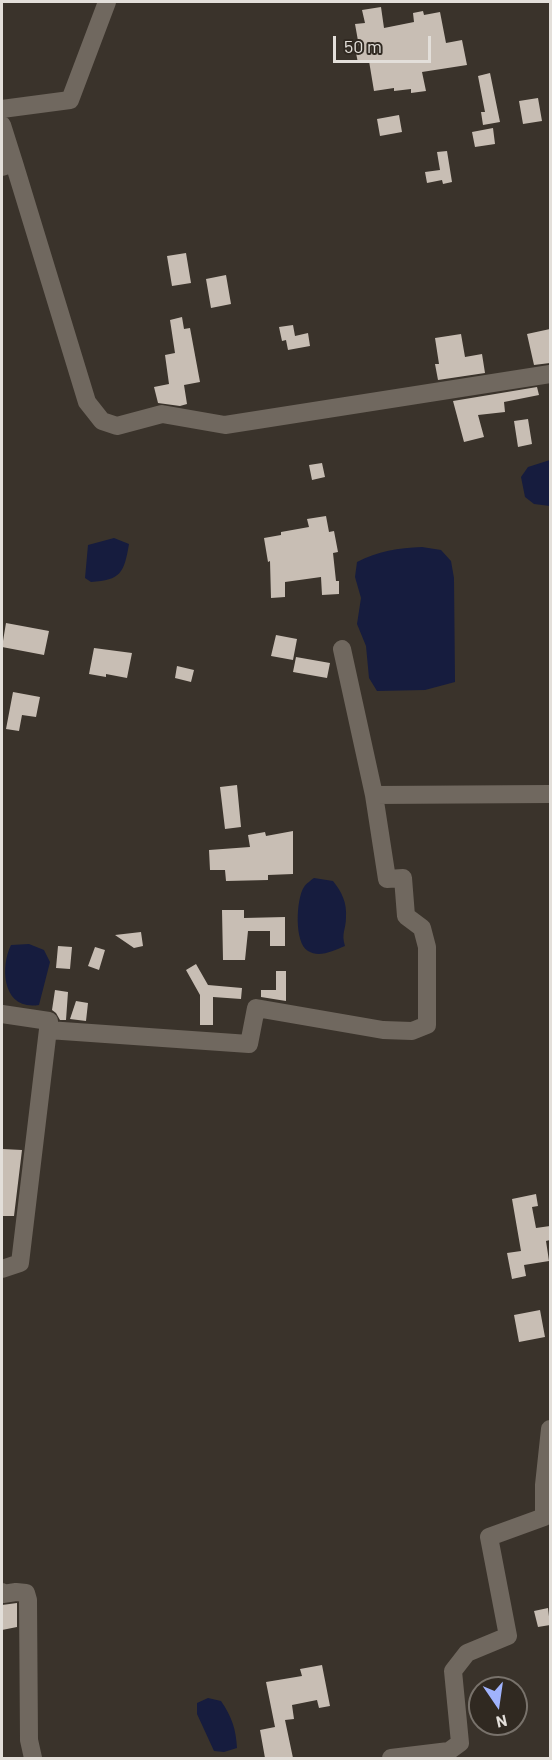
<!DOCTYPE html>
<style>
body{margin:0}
#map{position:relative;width:552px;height:1760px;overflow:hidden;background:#3a332b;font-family:Barlow,sans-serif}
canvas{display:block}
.frame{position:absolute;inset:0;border:3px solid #e3dfda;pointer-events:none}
.north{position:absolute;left:468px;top:1676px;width:60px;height:60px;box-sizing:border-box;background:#302921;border:2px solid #78726b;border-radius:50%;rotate:167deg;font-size:16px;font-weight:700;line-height:24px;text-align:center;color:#e3dfda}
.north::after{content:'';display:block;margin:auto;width:21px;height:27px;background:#a0b3fd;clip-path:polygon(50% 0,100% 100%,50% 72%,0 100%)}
.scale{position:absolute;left:333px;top:36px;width:98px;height:27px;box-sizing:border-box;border:3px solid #e3dfda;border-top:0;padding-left:8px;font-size:18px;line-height:21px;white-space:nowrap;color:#e3dfda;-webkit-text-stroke:4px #302921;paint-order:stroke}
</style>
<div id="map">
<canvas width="552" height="1760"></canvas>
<div class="frame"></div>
<div class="north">N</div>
<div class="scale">50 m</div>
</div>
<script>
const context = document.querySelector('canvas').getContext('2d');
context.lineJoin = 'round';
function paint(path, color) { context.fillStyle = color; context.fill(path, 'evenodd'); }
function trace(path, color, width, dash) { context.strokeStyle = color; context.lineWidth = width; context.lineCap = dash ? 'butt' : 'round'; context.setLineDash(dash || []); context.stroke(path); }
const water = new Path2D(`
 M550 460V506L534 504 525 497 521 477 528 467Z
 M114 538 129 544C124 573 121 580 91 582L85 578 88 545Z
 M422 547 441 550 451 561 454 578 455 682 425 690 377 691 369 678 366 646 357 624 361 598 355 577 357 562C378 551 398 548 422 547Z
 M314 878 333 881C342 892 347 903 346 917 346 930 341 933 345 946 333 951 319 958 308 951 294 943 296 899 304 887 306 884 311 880 314 878Z
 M29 944 44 950 50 962 39 1005C2 1011 0 967 11 945Z
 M208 1698 221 1701C232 1717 236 1729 237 1748L224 1752 214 1751 197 1714V1703Z`);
const building = new Path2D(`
 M381 7 384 28 414 22 413 13 423 11 424 15 440 12 446 43 462 40 467 65 422 72 426 91 411 93V89L394 91V88L374 91 369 61 358 63 356 53 360 52 355 24 365 23 362 10Z
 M490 73 500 122 483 125 481 112H485L478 76Z
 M538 98 542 121 523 124 519 101Z
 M399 115 402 132 380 136 377 119Z
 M493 128 495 144 475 147 472 132Z
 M447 151 452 182 443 184 442 180 427 183 425 172 440 170 437 152Z
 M186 253 191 283 172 286 167 256Z
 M226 275 231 304 211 308 206 279Z
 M182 317 184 329 190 328 200 382 184 385 187 404 180 406 158 403 154 387 169 384 165 355 175 353 170 320Z
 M293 325 295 336 308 333 310 346 288 350 286 340 282 341 279 327Z
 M550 329V363L534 365 527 334Z
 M461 334 465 357 482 354 485 373 438 380 435 364H439L435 338Z
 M537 387 539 395 504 402 505 412 478 415 484 437 464 442 453 401Z
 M528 419 532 444 518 447 514 421Z
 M322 463 325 477 312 480 309 465Z
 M326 516 329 532 334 531 338 552 333 553 336 581H339V594L322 595 321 577 285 582V597L271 598 270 561 268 562 264 538 281 535V532L309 527 307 519Z
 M6 623 49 631 44 655 2 647Z
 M276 635 297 639 293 660 271 656Z
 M94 648 132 653 127 678 106 674V677L89 674Z
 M296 657 330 663 327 678 293 672Z
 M177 666 194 670 191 682 175 678Z
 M13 692 40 697 36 717 22 715 19 731 6 729Z
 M237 785 241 827 225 829 220 787Z
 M293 831V874L268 875V880L226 881 225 870H210L209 850 250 847 248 835 265 832 266 836Z
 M222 910H244V918L285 917V946H270V931H248L245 960H223Z
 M141 932 143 946 134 948 115 935Z
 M58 946 72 947 70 969 56 968Z
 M95 947 105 950 99 970 88 966Z
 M196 964 208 985 242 988 241 999 213 997V1025H200V995L186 970Z
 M276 971H286V1001L261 997V990H276Z
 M55 990 68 992 66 1020H60L56 1013 52 1010Z
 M76 1001 88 1003 86 1021 70 1019Z
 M2 1149 22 1150 14 1216H2Z
 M536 1194 538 1206 532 1207 536 1228 550 1226V1240L546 1241 549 1261 524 1265 526 1276 512 1279 507 1253 521 1251 512 1199Z
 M540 1310 545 1337 519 1342 514 1315Z
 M17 1603V1627L2 1630V1605Z
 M548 1608 550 1625 538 1627 534 1611Z
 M322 1665 330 1706 319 1708 317 1700 292 1705 294 1719 285 1720 293 1758H265L260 1730 275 1727 266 1682 302 1676 300 1669Z`);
const minor = new Path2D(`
 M2 109 70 100 107 2
 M2 125 14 163
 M2 167 14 163 87 402 102 421 117 426 162 414 225 425 550 374
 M342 649 374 795 550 794
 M2 1014 49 1021 20 1263 2 1269
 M48 1030 249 1044 256 1008 383 1030 412 1031 427 1025V947L422 928 406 916 403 878 387 879 374 795
 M2 1592 3 1594 16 1592 26 1593 28 1600 29 1740 33 1758
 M391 1758 449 1751 460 1743 453 1671 467 1653 508 1636 489 1537 544 1517V1485L550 1429`);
paint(water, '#161c3e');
paint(building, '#c8beb4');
trace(minor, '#70685f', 18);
</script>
